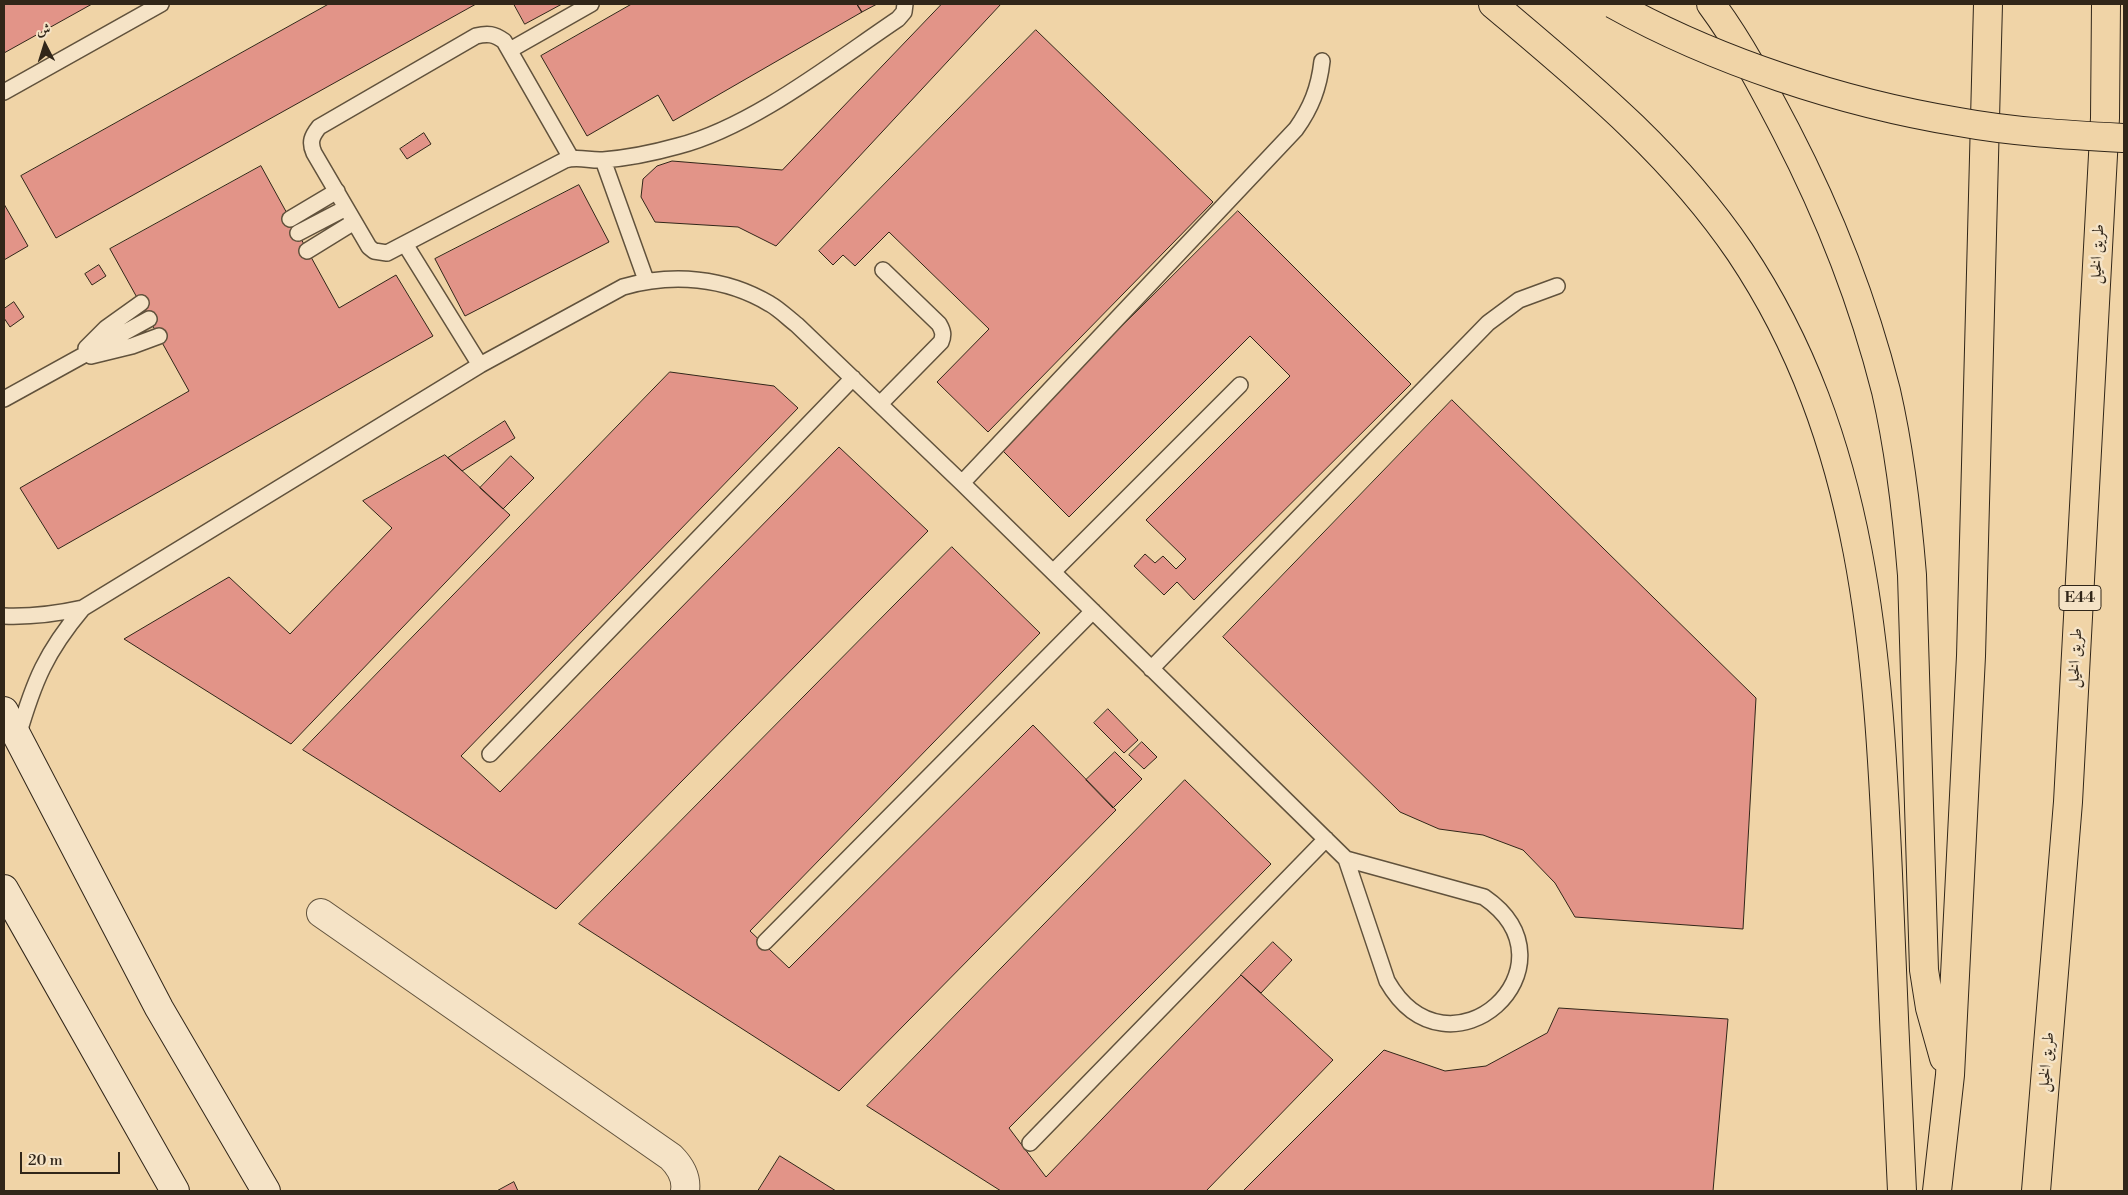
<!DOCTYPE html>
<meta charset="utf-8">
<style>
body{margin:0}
#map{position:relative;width:2128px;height:1195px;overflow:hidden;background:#f0d4a7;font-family:"Libre Bodoni",Amiri,serif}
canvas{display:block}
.frame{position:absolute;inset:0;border:5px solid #312619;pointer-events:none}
.north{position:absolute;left:20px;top:20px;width:50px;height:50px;-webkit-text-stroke:4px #f5e3c6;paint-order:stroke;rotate:355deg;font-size:14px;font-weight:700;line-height:20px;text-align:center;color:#312619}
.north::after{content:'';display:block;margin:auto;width:18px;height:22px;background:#312619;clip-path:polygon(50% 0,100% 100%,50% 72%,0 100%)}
.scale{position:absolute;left:20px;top:1152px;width:100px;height:22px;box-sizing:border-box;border:2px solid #312619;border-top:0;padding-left:6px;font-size:15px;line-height:18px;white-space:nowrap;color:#312619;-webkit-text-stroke:4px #f5e3c6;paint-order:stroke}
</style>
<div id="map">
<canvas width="2128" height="1195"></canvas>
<div class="frame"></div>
<div class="north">ش</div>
<div class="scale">20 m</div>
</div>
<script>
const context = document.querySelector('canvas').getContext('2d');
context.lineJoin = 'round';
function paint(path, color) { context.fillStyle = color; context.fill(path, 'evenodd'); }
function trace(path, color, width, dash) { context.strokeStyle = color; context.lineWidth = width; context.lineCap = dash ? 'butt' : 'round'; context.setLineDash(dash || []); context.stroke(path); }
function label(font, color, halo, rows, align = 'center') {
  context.font = font + ' "Libre Bodoni",Amiri,serif'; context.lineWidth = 5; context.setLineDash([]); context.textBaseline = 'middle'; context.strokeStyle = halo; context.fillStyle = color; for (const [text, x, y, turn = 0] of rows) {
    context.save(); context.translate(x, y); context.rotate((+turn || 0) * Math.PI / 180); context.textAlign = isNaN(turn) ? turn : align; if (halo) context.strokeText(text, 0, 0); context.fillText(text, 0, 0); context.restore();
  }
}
const building = new Path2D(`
 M4 4H92L4 53Z
 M329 4H476L56 238 21 176Z
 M514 4H562L525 24Z
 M632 4H857L862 12 673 121 658 95 587 136 541 56Z
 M857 4H877L862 12Z
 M942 4H1001L776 246 738 227 655 222 641 197 643 179 657 166 672 161 782 170Z
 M1036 30 1213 202 988 432 937 382 989 329 889 232 855 266 843 255 833 265 819 251Z
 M424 133 431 144 407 159 400 149Z
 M261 166 339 308 396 275 433 336 58 549 20 488 189 391 110 249Z
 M579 185 609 242 465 316 435 259Z
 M4 204 28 246 4 260Z
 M1238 211 1411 384 1194 600 1177 582 1164 595 1134 566 1145 554 1155 563 1163 556 1176 569 1186 559 1146 520 1290 376 1250 336 1069 517 1000 448Z
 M99 265 106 276 92 285 85 274Z
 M14 302 24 317 10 327 4 318V309Z
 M670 372 774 386 798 408 461 756 500 792 839 447 928 531 556 909 303 750Z
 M1452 400 1756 698 1743 929 1575 917 1555 883 1523 850 1483 835 1439 829 1400 812 1223 637Z
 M505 421 515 438 462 471 448 458Z
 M445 455 510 515 291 744 124 639 229 577 290 634 392 528 363 501Z
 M511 456 534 478 503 509 480 488Z
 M952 547 1040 633 750 931 789 968 1033 725 1116 810 839 1091 579 924Z
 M1108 709 1138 740 1124 753 1094 723Z
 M1142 742 1157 757 1144 769 1129 755Z
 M1115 752 1142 779 1113 808 1086 780Z
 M1185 780 1271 864 1009 1128 1046 1177 1241 975 1333 1060 1206 1191H1001L867 1106Z
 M1273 942 1292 960 1261 993 1241 975Z
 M1559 1008 1728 1019 1713 1191H1243L1384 1050 1445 1071 1486 1066 1547 1033Z
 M780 1156 836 1191H758Z
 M514 1182 518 1191H497Z`);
const lane = new Path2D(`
 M510 50 591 4
 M4 92 161 4
 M571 158 504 41C494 34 488 33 476 36L319 127C312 136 309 142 314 153L369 247 374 251 387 253 565 160C578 156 590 161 603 160 628 158 653 153 678 146 752 127 834 62 898 19L904 12 905 4
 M603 160 646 280
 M290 219 337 191
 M298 233 346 208
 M405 244 480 365
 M307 251 354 222
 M86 348 106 328 141 303
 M91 356 132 346 159 336
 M4 399 149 319
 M880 404 941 342C944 335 943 331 939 324L883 270
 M962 483 1296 129C1311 108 1319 88 1322 61
 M1053 572 1240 385
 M4 616C31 617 56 614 83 608L480 365 623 287C672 273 725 277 770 304 779 309 788 318 797 325L962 483 1346 859 1387 981C1449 1089 1584 966 1484 897L1346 859
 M1151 669 1488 323 1519 300 1557 286
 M18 736C34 681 46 652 83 608
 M490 754 853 378
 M765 942 1093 611
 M1030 1143 1326 839`);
const street = new Path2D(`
 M321 913 671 1157C681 1167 687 1178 685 1191`);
const secondary = new Path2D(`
 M4 711 159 1008 266 1191
 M4 889 175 1191`);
const highway = new Path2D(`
 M1493 4C1583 80 1673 153 1740 252 1866 440 1878 654 1888 874 1892 980 1897 1085 1902 1191
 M1711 4C1740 43 1763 87 1786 131 1829 214 1863 300 1886 391 1900 452 1907 513 1912 575L1924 970 1930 1008 1944 1058
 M1937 1191 1950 1075 1971 656 1988 4
 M2036 1191 2068 802 2105 118 2106 4`);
const highwayBridge = new Path2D(`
 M1613 4C1715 61 1843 103 1959 122 2013 132 2069 135 2124 138`);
const shields = [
 [2080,598,42]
];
const shieldNames = [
 ["E44",2080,598]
];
const streetNames = [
 ["طريق الخيل",2098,254,-87],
 ["طريق الخيل",2076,658,-87],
 ["طريق الخيل",2047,1062,-85]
];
paint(building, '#e29488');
trace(building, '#312619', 1);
trace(lane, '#61523c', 18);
trace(street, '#61523c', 30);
trace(secondary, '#312619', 30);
trace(highway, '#312619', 30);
trace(lane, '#f5e3c6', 15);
trace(street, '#f5e3c6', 28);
trace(secondary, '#f5e3c6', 28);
trace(highway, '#f0d4a7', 28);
trace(highwayBridge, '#312619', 30, []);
trace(highwayBridge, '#f0d4a7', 28);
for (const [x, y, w] of shields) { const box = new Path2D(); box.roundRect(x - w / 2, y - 12.5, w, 25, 4); context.fillStyle = '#f5e3c6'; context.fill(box); trace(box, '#312619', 1); }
label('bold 15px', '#312619', null, shieldNames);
label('16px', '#312619', '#f5e3c6', streetNames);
</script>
